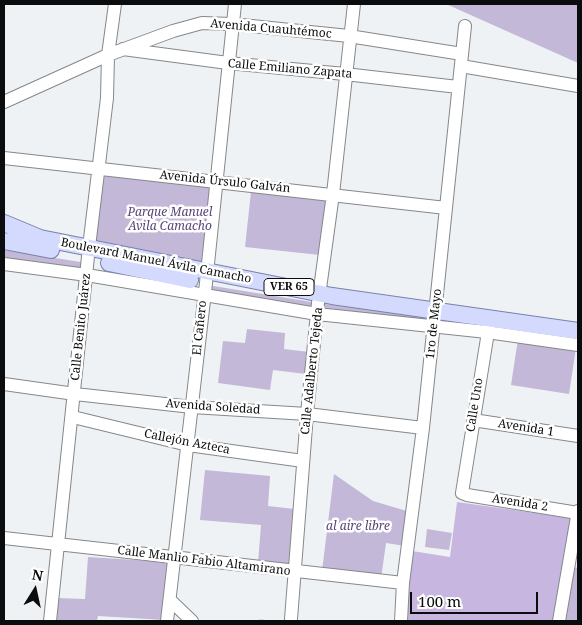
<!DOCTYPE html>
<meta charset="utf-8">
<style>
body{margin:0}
#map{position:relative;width:582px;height:625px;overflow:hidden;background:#eff2f5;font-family:"Noto Serif",serif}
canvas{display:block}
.frame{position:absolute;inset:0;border:5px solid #0b0c0d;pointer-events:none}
.north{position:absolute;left:10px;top:565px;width:50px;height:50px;-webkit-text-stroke:4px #fff;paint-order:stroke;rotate:10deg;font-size:14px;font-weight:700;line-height:20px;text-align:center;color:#0b0c0d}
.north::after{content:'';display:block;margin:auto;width:18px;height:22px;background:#0b0c0d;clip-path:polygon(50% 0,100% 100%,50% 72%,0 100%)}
.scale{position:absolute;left:410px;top:592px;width:128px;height:22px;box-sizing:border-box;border:2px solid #0b0c0d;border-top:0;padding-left:6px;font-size:15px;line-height:18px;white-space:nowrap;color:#0b0c0d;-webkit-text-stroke:4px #fff;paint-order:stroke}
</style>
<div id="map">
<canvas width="582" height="625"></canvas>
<div class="frame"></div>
<div class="north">N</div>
<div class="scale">100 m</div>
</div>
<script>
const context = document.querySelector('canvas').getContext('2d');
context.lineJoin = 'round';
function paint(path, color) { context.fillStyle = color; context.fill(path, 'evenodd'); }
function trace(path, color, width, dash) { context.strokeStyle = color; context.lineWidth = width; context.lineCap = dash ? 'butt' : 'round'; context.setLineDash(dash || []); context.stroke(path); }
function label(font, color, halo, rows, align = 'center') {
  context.font = font + ' "Noto Serif",serif'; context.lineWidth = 5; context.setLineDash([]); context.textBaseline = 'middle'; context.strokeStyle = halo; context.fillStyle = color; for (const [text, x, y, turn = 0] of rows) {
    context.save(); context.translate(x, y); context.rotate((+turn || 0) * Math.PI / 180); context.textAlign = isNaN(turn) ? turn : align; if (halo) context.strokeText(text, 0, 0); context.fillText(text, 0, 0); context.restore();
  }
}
const green = new Path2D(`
 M446 4H578V63Z
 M99 174 216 182 206 267 92 246Z
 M251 192 326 201 320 255 245 247Z
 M4 250 87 263 86 274 4 266Z
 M207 285 318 303 434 318V326L205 294Z
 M247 329 285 333 284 349 309 352 306 374 273 370 270 390 218 383 223 341 245 343Z
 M518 339 576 348 569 394 511 385Z
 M205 470 270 476 268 506 295 509 291 566 258 563 261 525 200 520Z
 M334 474 373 501 410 512 405 546 386 543 381 579 322 571Z
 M427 529 452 533 449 550 425 547Z
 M88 557 168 562 164 620 98 616 97 621H56L57 598 85 599Z
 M574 567 578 568V621H564Z`);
const forest = new Path2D(`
 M457 502 570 518 561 621H407L412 551 450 557Z`);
const stream = new Path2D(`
 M259 621H263`);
const minor = new Path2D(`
 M123 49 228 63 345 74 458 87
 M461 66 578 86
 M4 102 108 55 173 31 202 23 232 24 349 36 462 54
 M4 158 446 208
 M4 264 87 275 317 314 487 332 578 345
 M489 326 462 493 467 495 578 513
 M4 384 75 394 192 407 307 414 423 428
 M73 417 188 445 303 461
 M473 420 578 436
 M4 538 403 583
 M170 600 192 621
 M291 619 307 414 318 303 333 194 354 4
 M50 621 89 247 107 98 108 55 115 4
 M167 621 206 283 235 4
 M401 621 403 583 423 428 465 26
 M559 621 578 511`);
const major = new Path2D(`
 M4 223 40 238 332 296 578 331
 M4 241 51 250
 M109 263 190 280`);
const shields = [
 [289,287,50]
];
const shieldNames = [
 ["VER 65",289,287]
];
const streetNames = [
 ["Avenida Cuauhtémoc",271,29,5],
 ["Calle Emiliano Zapata",290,69,5],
 ["Avenida Úrsulo Galván",225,182,6],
 ["Boulevard Manuel Ávila Camacho",156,261,11],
 ["1ro de Mayo",434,324,-84],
 ["Calle Benito Juárez",81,327,-84],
 ["El Cañero",200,328,-84],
 ["Calle Adalberto Tejeda",312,371,-84],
 ["Calle Uno",475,405,-81],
 ["Avenida Soledad",213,407,4],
 ["Avenida 1",526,428,9],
 ["Callejón Azteca",187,442,11],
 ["Avenida 2",520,503,9],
 ["Calle Manlio Fabio Altamirano",204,561,7]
];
const parkNames = [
 ["Parque Manuel",170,213],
 ["Avila Camacho",170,227],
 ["al aire libre",358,527]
];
paint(green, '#c3b8d7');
paint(forest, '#c7b7e0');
trace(stream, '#709998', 2.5);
trace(minor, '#85888b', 14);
trace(major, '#7a82a9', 18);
trace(minor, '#fff', 12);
trace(major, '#d3dafe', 16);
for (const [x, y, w] of shields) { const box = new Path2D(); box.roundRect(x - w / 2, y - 8.5, w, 17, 4); context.fillStyle = '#fff'; context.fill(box); trace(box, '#0b0c0d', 1); }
label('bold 11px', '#0b0c0d', null, shieldNames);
label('12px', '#0b0c0d', '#fff', streetNames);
label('italic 12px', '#594378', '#fff', parkNames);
</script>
